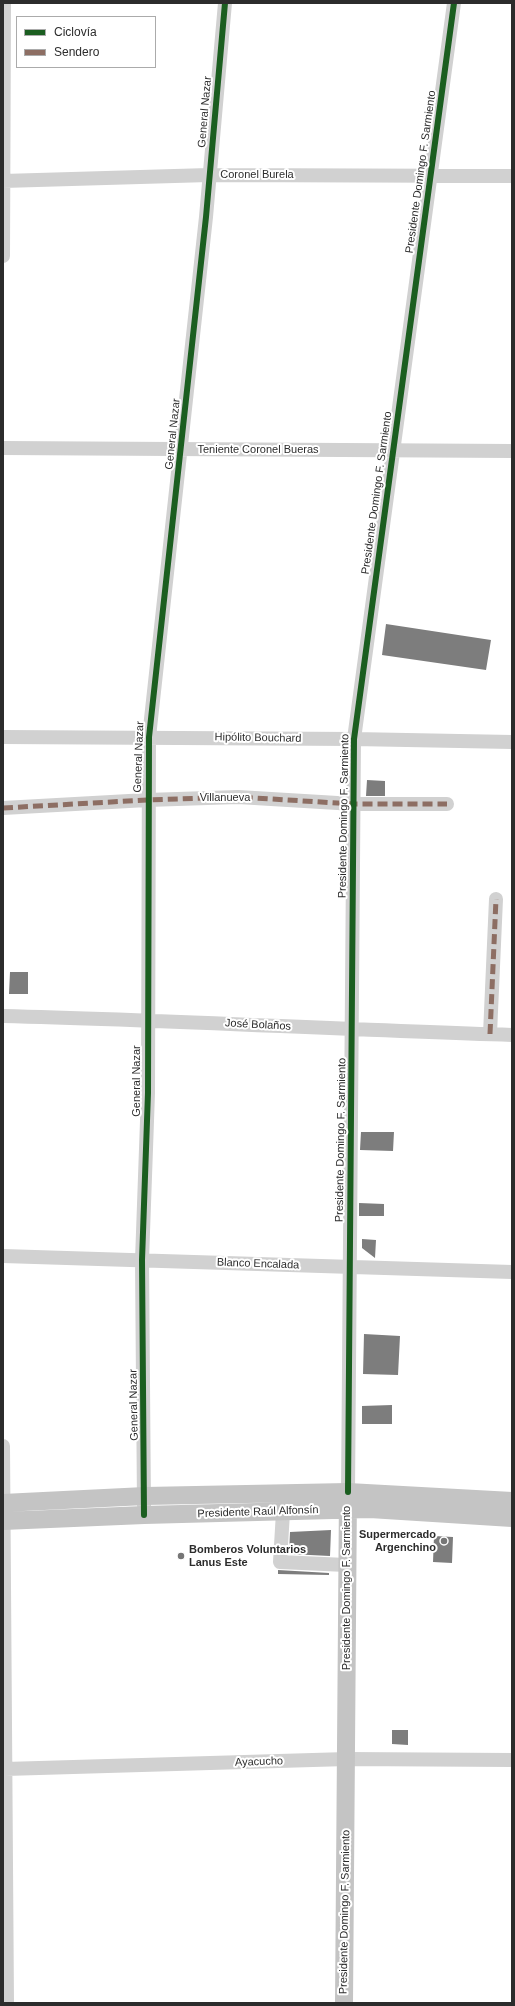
<!DOCTYPE html>
<meta charset="utf-8">
<style>
body{margin:0}
#map{position:relative;width:515px;height:2006px;overflow:hidden;background:#fff;font-family:Helvetica,sans-serif}
canvas{display:block}
.frame{position:absolute;inset:0;border:4px solid #2c2c2c;pointer-events:none}
.legend{position:absolute;left:16px;top:16px;width:140px;height:52px;box-sizing:border-box;background:#fff;border:1px solid #ababab;margin:0;padding:5px 7px;list-style:none;font-size:12px;color:#2c2c2c}
.legend li{display:flex;align-items:center;gap:8px;height:20px}
.legend b{width:20px;border:1px solid #ababab}
</style>
<div id="map">
<canvas width="515" height="2006"></canvas>
<div class="frame"></div>
<ul class="legend">
<li><b style="height:5px;background:#1b5e20"></b>Ciclovía</li>
<li><b style="height:5px;background:#8d6e63"></b>Sendero</li>
</ul>
</div>
<script>
const context = document.querySelector('canvas').getContext('2d');
context.lineJoin = 'round';
function paint(path, color) { context.fillStyle = color; context.fill(path, 'evenodd'); }
function trace(path, color, width, dash) { context.strokeStyle = color; context.lineWidth = width; context.lineCap = dash ? 'butt' : 'round'; context.setLineDash(dash || []); context.stroke(path); }
function label(font, color, halo, rows, align = 'center') {
  context.font = font + ' Helvetica,sans-serif'; context.lineWidth = 4; context.setLineDash([]); context.textBaseline = 'middle'; context.strokeStyle = halo; context.fillStyle = color; for (const [text, x, y, turn = 0] of rows) {
    context.save(); context.translate(x, y); context.rotate((+turn || 0) * Math.PI / 180); context.textAlign = isNaN(turn) ? turn : align; if (halo) context.strokeText(text, 0, 0); context.fillText(text, 0, 0); context.restore();
  }
}
const building = new Path2D(`
 M386 624 491 640 486 670 382 655Z
 M367 780 385 781V796H366Z
 M10 972H28V994H9Z
 M361 1132H394L393 1151 360 1150Z
 M359 1203 384 1204V1216H359Z
 M362 1239 376 1240 375 1258 362 1248Z
 M364 1334 400 1336 398 1375 363 1374Z
 M392 1405V1424H362V1406Z
 M331 1530 330 1556 289 1554 290 1532Z
 M434 1536 453 1537 452 1563 433 1562Z
 M278 1570 329 1573V1575L278 1574Z
 M392 1730H408V1745L392 1744Z`);
const minor = new Path2D(`
 M3 181 209 175 512 176
 M3 256 4 3
 M3 448 512 451
 M3 737 354 739 512 742
 M3 808 147 800 238 797 354 804H447
 M3 1016C173 1020 342 1030 512 1035
 M490 1034 496 899
 M3 1256 512 1272
 M3 1446 7 2003
 M348 1492 354 739 454 3
 M144 1506 142 1260 148 1093 149 737 206 217 225 3
 M283 1512 280 1562 346 1565
 M5 1769 347 1759 512 1760`);
const major = new Path2D(`
 M3 1503 145 1496 348 1492 512 1501
 M3 1521 144 1515 370 1509 512 1518
 M344 2003 348 1492`);
const quiet = new Path2D(`
 M3 808 147 800 238 797 354 804H447
 M490 1034 496 899`);
const cycleway = new Path2D(`
 M348 1492 354 739 454 3
 M144 1515 142 1260 148 1093 149 737 206 217 225 3`);
const markers = [
 [444,1541,4,"#767676"],
 [181,1556,4,"#767676"]
];
const streetNames = [
 ["General Nazar",205,112,-85],
 ["Presidente Domingo F. Sarmiento",421,172,-82],
 ["Coronel Burela",257,175],
 ["General Nazar",173,434,-84],
 ["Teniente Coronel Bueras",258,450],
 ["Presidente Domingo F. Sarmiento",377,493,-82],
 ["Hipólito Bouchard",258,738,1],
 ["General Nazar",139,757,-88],
 ["Villanueva",225,798],
 ["Presidente Domingo F. Sarmiento",344,816,-89],
 ["José Bolaños",258,1025,3],
 ["General Nazar",137,1081,-90],
 ["Presidente Domingo F. Sarmiento",341,1140,-89],
 ["Blanco Encalada",258,1264,2],
 ["General Nazar",134,1405,-91],
 ["Presidente Raúl Alfonsín",258,1512,-2],
 ["Presidente Domingo F. Sarmiento",347,1588,-90],
 ["Ayacucho",259,1762,-2],
 ["Presidente Domingo F. Sarmiento",345,1912,-89]
];
const poiNames = [
 ["Supermercado",436,1535],
 ["Argenchino",436,1548],
 ["Bomberos Voluntarios",189,1550,"left"],
 ["Lanus Este",189,1563,"left"]
];
paint(building, '#7d7d7d');
trace(minor, '#d1d1d1', 14);
trace(major, '#c4c4c4', 18);
trace(quiet, '#8d6e63', 5, [10, 5]);
trace(cycleway, '#1b5e20', 6);
for (const [x, y, r, color] of markers) { const dot = new Path2D(); dot.arc(x, y, r, 0, 2 * Math.PI); context.fillStyle = color; context.fill(dot); trace(dot, '#fff', 1.5); }
label('11px', '#2c2c2c', '#fff', streetNames);
label('bold 11px', '#2c2c2c', '#fff', poiNames, 'right');
</script>
